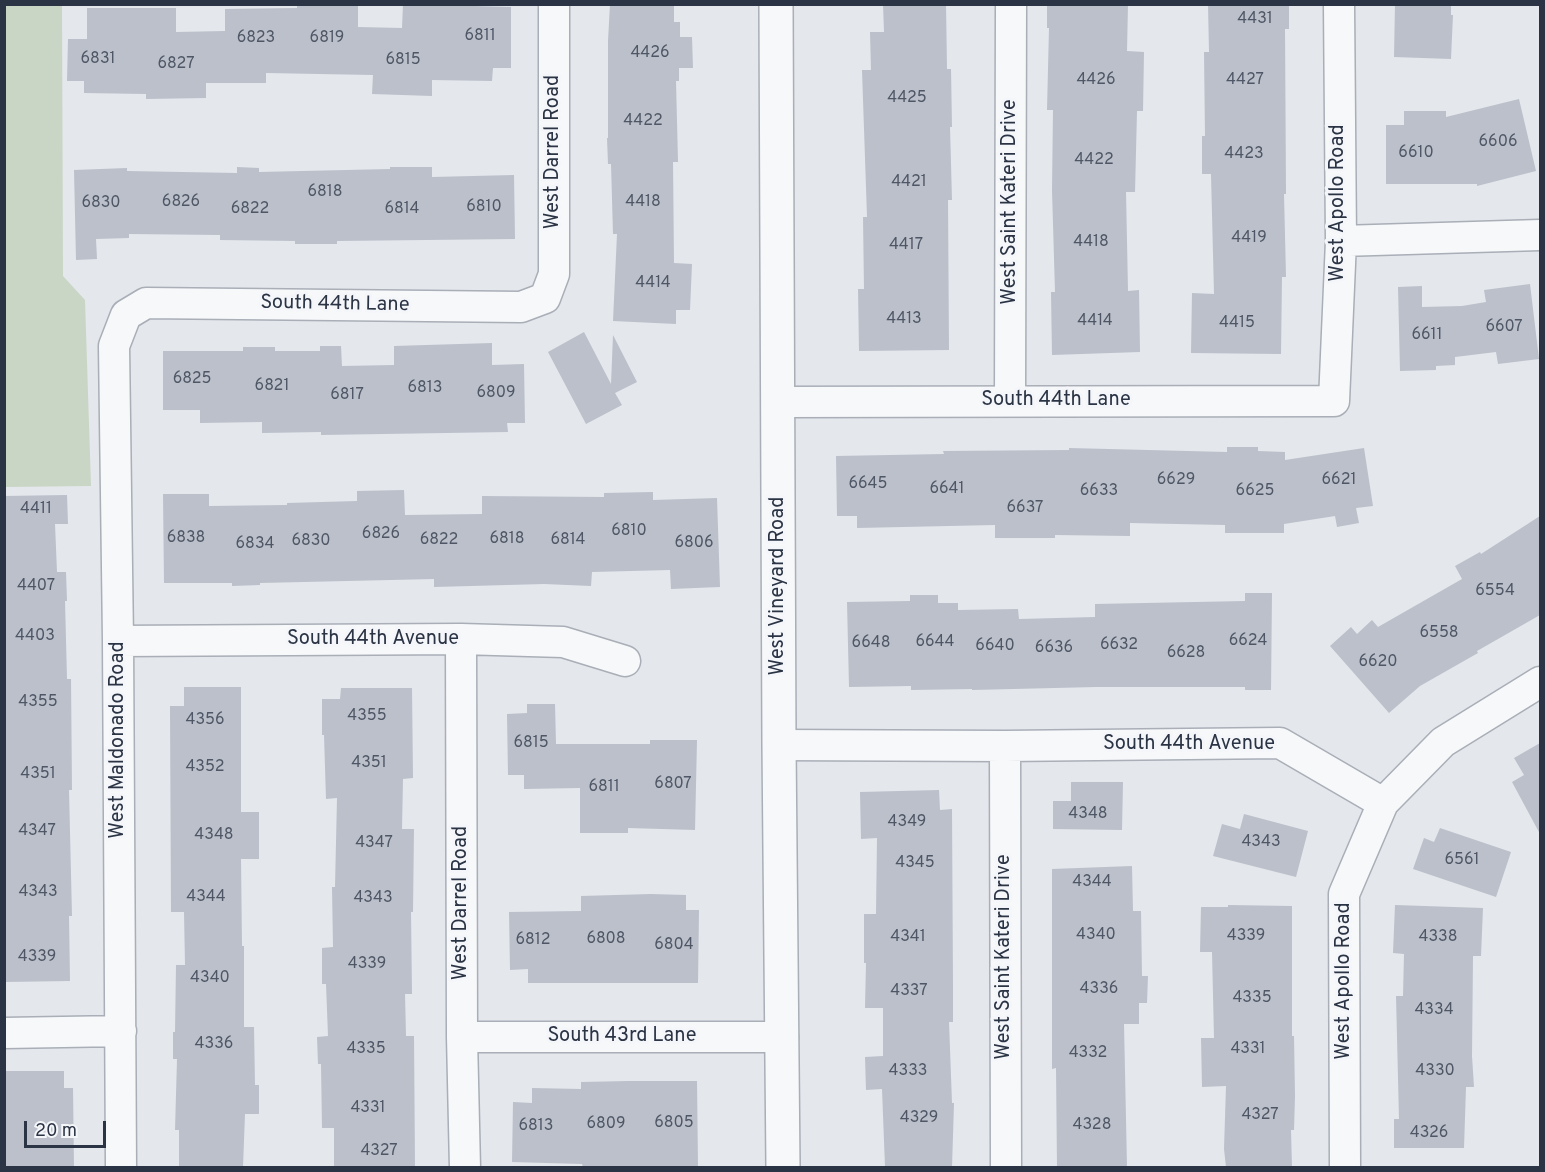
<!DOCTYPE html>
<style>
body{margin:0}
#map{position:relative;width:1545px;height:1172px;overflow:hidden;background:#e4e7ec;font-family:Overpass,sans-serif}
canvas{display:block}
.frame{position:absolute;inset:0;border:6px solid #2b3445;pointer-events:none}
.scale{position:absolute;left:24px;top:1121px;width:82px;height:27px;box-sizing:border-box;border:3px solid #2b3445;border-top:0;padding-left:8px;font-size:18px;line-height:21px;white-space:nowrap;color:#2b3445;-webkit-text-stroke:4px #f4f6f9;paint-order:stroke}
</style>
<div id="map">
<canvas width="1545" height="1172"></canvas>
<div class="frame"></div>
<div class="scale">20 m</div>
</div>
<script>
const context = document.querySelector('canvas').getContext('2d');
context.lineJoin = 'round';
function paint(path, color) { context.fillStyle = color; context.fill(path, 'evenodd'); }
function trace(path, color, width, dash) { context.strokeStyle = color; context.lineWidth = width; context.lineCap = dash ? 'butt' : 'round'; context.setLineDash(dash || []); context.stroke(path); }
function label(font, color, halo, rows, align = 'center') {
  context.font = font + ' Overpass,sans-serif'; context.lineWidth = 6; context.setLineDash([]); context.textBaseline = 'middle'; context.strokeStyle = halo; context.fillStyle = color; for (const [text, x, y, turn = 0] of rows) {
    context.save(); context.translate(x, y); context.rotate((+turn || 0) * Math.PI / 180); context.textAlign = isNaN(turn) ? turn : align; if (halo) context.strokeText(text, 0, 0); context.fillText(text, 0, 0); context.restore();
  }
}
const green = new Path2D(`
 M4 5H62L63 276 85 300 91 486 5 487Z`);
const building = new Path2D(`
 M297 4H358V27L402 28 403 4 511 7V68H493L492 81 432 80V96L372 94 373 75 266 73V83H206V98L146 99V94L84 93V81H67L68 39H87V8H176V32L225 31V9L297 8Z
 M610 4H674V22H680V37H692L693 68H679V81H676L678 162H673L674 263 692 264 690 310H676V324L613 321 617 234H613L611 164H608L607 138H608V41Z
 M883 4H946L947 69H951L952 127H950L952 200H948L949 350 859 351 858 289H864L863 217H867L862 70H871L870 32H884Z
 M1047 4H1128L1127 51 1144 52 1143 111H1137L1135 192H1126L1128 291 1139 290 1140 352 1052 355 1051 292H1055L1052 190 1053 110H1047L1049 28H1047Z
 M1208 4H1289V29H1285L1286 194H1284L1286 277H1282L1281 354 1191 353 1192 293 1214 294 1211 174H1202V136H1205L1204 52H1209Z
 M1395 4H1451V15H1453L1451 59 1394 57Z
 M1519 99 1536 171 1477 186V184H1386V125H1404V111H1446V117Z
 M237 167 259 168V172L390 169V167H432V177L514 175 515 239 337 241V244H295V241L220 240V235L129 234V238L96 239 97 259 76 260 74 170 127 168V171L237 173Z
 M1530 284 1539 359 1498 364 1496 352 1455 357V365L1436 366V370L1400 371 1398 287 1422 286V307L1462 306 1486 302 1484 290Z
 M584 332 611 384 613 335 637 382 615 393 622 405 586 424 548 352Z
 M492 343V365L524 364 525 423H507L508 432 321 435V432L262 433V422L200 423V410H163V351H243V347H275V351H320V346H341L342 366 394 365V346Z
 M1227 447H1258V451L1285 452V460L1364 448 1373 506 1356 508 1359 523 1337 527 1335 516 1284 524V533H1225V525L1130 523V536L1055 535V538H995V525L857 528V516H837L836 456 944 454 943 451 1069 450V448L1227 452Z
 M404 490 405 515 482 514V496L604 497V493L653 492V500L717 498 720 587 671 589 670 570 592 572 591 586 544 584 434 587V579L260 583V585L232 586V583H164L163 494H209V506L287 505V503L357 501V491Z
 M67 495 68 524H55L57 572H66L67 601H65L67 679H71L72 790H69L72 916H69L70 981 4 982V496Z
 M1540 516V615L1477 651 1478 653 1420 686 1389 713 1330 646 1351 627 1357 634 1372 620 1378 627 1462 579 1455 566 1480 552 1481 554Z
 M1245 593H1272L1271 690H1245V687H1096L972 690V689L911 690V686L849 687 847 602 910 601V595H938V603H958V610L1018 609 1019 619 1095 617V604L1245 601Z
 M184 687H241V812H259V859H241L242 946H244V1027H254L255 1085H259V1114H245L243 1167H179V1130H175L177 1059H173V1032H175L176 965H185L184 912H171L170 706H184Z
 M341 688H412L413 778 403 779 402 829H414L413 912H411L412 994H405L406 1036H414L415 1167H334V1128H322L321 1064H318L317 1037 328 1036 326 984H322V948L333 947 332 887H335L337 798 326 799 324 735H322V699H340Z
 M527 704H555L556 744H650V740H697L695 830 628 828V833H580V788L524 789V775H508L507 714 527 713Z
 M1540 743V834L1512 782 1524 775 1514 758Z
 M1071 782H1123L1122 830 1053 829V801H1071Z
 M939 790 940 810 952 809 953 987V1022H949L952 1103H954L952 1167H885L882 1089 866 1090 865 1057 883 1056V1008H865L866 963H864V914H876L877 838 861 839 860 792Z
 M1244 814 1308 831 1296 877 1213 856 1222 824 1240 829Z
 M1440 828 1511 852 1496 897 1413 869 1424 838 1434 842Z
 M1132 866 1133 911H1141L1142 976H1148L1147 1003H1139V1024H1124L1127 1167H1057L1056 1068 1052 1069V869Z
 M651 894 686 895V910H699L698 983H528V969L510 970 509 912 581 911V896Z
 M1228 905 1292 906V1036H1294L1295 1096 1294 1130H1291L1292 1167H1226L1224 1149 1226 1086 1202 1087 1201 1038H1214L1212 952H1200L1201 907H1228Z
 M1395 905 1483 908 1481 956H1473L1472 1056 1474 1087H1466L1464 1148H1394V1119H1399L1396 996H1403L1404 954 1393 953Z
 M4 1071H64V1088H73L74 1167H4Z
 M629 1081H697L698 1167H583L582 1164 512 1162 513 1102 532 1103V1088L581 1089V1082Z`);
const minor = new Path2D(`
 M1341 241 1540 235
 M1010 400 1011 4
 M778 402 1334 401 1341 241 1339 4
 M461 639 462 1037 465 1168
 M118 641 461 639 563 642 625 661
 M779 745 1005 746 1280 743 1383 803
 M1005 746 1006 1168
 M4 1033 121 1031
 M462 1037H783
 M121 1168 118 641 114 346 126 315 146 303 521 307 545 298 554 274V4
 M1345 1168 1344 894 1383 803 1443 742 1540 682`);
const tertiary = new Path2D(`
 M776 4 779 745 783 1168`);
const numberNames = [
 ["4431",1255,20],
 ["6811",480,37],
 ["6823",256,39],
 ["6819",327,39],
 ["4426",650,54],
 ["6831",98,60],
 ["6815",403,61],
 ["6827",176,65],
 ["4426",1096,81],
 ["4427",1245,81],
 ["4425",907,99],
 ["4422",643,122],
 ["6606",1498,143],
 ["6610",1416,154],
 ["4423",1244,155],
 ["4422",1094,161],
 ["4421",909,183],
 ["6818",325,193],
 ["6826",181,203],
 ["4418",643,203],
 ["6830",101,204],
 ["6810",484,208],
 ["6822",250,210],
 ["6814",402,210],
 ["4419",1249,239],
 ["4418",1091,243],
 ["4417",906,246],
 ["4414",653,284],
 ["4413",904,320],
 ["4414",1095,322],
 ["4415",1237,324],
 ["6607",1504,328],
 ["6611",1427,336],
 ["6825",192,380],
 ["6821",272,387],
 ["6813",425,389],
 ["6809",496,394],
 ["6817",347,396],
 ["6629",1176,481],
 ["6621",1339,481],
 ["6645",868,485],
 ["6641",947,490],
 ["6633",1099,492],
 ["6625",1255,492],
 ["6637",1025,509],
 ["4411",36,510],
 ["6810",629,532],
 ["6826",381,535],
 ["6838",186,539],
 ["6818",507,540],
 ["6822",439,541],
 ["6814",568,541],
 ["6830",311,542],
 ["6806",694,544],
 ["6834",255,545],
 ["4407",36,587],
 ["6554",1495,592],
 ["6558",1439,634],
 ["4403",35,637],
 ["6624",1248,642],
 ["6644",935,643],
 ["6648",871,644],
 ["6632",1119,646],
 ["6640",995,647],
 ["6636",1054,649],
 ["6628",1186,654],
 ["6620",1378,663],
 ["4355",38,703],
 ["4355",367,717],
 ["4356",205,721],
 ["6815",531,744],
 ["4351",369,764],
 ["4352",205,768],
 ["4351",38,775],
 ["6807",673,785],
 ["6811",604,788],
 ["4348",1088,815],
 ["4349",907,823],
 ["4347",37,832],
 ["4348",214,836],
 ["4343",1261,843],
 ["4347",374,844],
 ["6561",1462,861],
 ["4345",915,864],
 ["4344",1092,883],
 ["4343",38,893],
 ["4344",206,898],
 ["4343",373,899],
 ["4340",1096,936],
 ["4339",1246,937],
 ["4341",908,938],
 ["4338",1438,938],
 ["6808",606,940],
 ["6812",533,941],
 ["6804",674,946],
 ["4339",37,958],
 ["4339",367,965],
 ["4340",210,979],
 ["4336",1099,990],
 ["4337",909,992],
 ["4335",1252,999],
 ["4334",1434,1011],
 ["4336",214,1045],
 ["4335",366,1050],
 ["4331",1248,1050],
 ["4332",1088,1054],
 ["4333",908,1072],
 ["4330",1435,1072],
 ["4331",368,1109],
 ["4327",1260,1116],
 ["4329",919,1119],
 ["6805",674,1124],
 ["6809",606,1125],
 ["4328",1092,1126],
 ["6813",536,1127],
 ["4326",1429,1134],
 ["4327",379,1152]
];
const streetNames = [
 ["West Darrel Road",554,152,-90],
 ["West Saint Kateri Drive",1011,202,-90],
 ["West Apollo Road",1339,203,-90],
 ["South 44th Lane",335,305,1],
 ["South 44th Lane",1056,401],
 ["West Vineyard Road",779,586,-90],
 ["South 44th Avenue",373,640],
 ["West Maldonado Road",119,740,-90],
 ["South 44th Avenue",1189,745],
 ["West Darrel Road",462,903,-90],
 ["West Saint Kateri Drive",1005,957,-90],
 ["West Apollo Road",1345,981,-90],
 ["South 43rd Lane",622,1037]
];
paint(green, '#c9d6c5');
paint(building, '#bbc0ca');
trace(minor, '#a9aeb7', 33);
trace(tertiary, '#a9aeb7', 36);
trace(minor, '#f7f8fa', 30);
trace(tertiary, '#f7f8fa', 33);
label('16px', '#4f5766', null, numberNames);
label('20px', '#2b3445', '#f4f6f9', streetNames);
</script>
